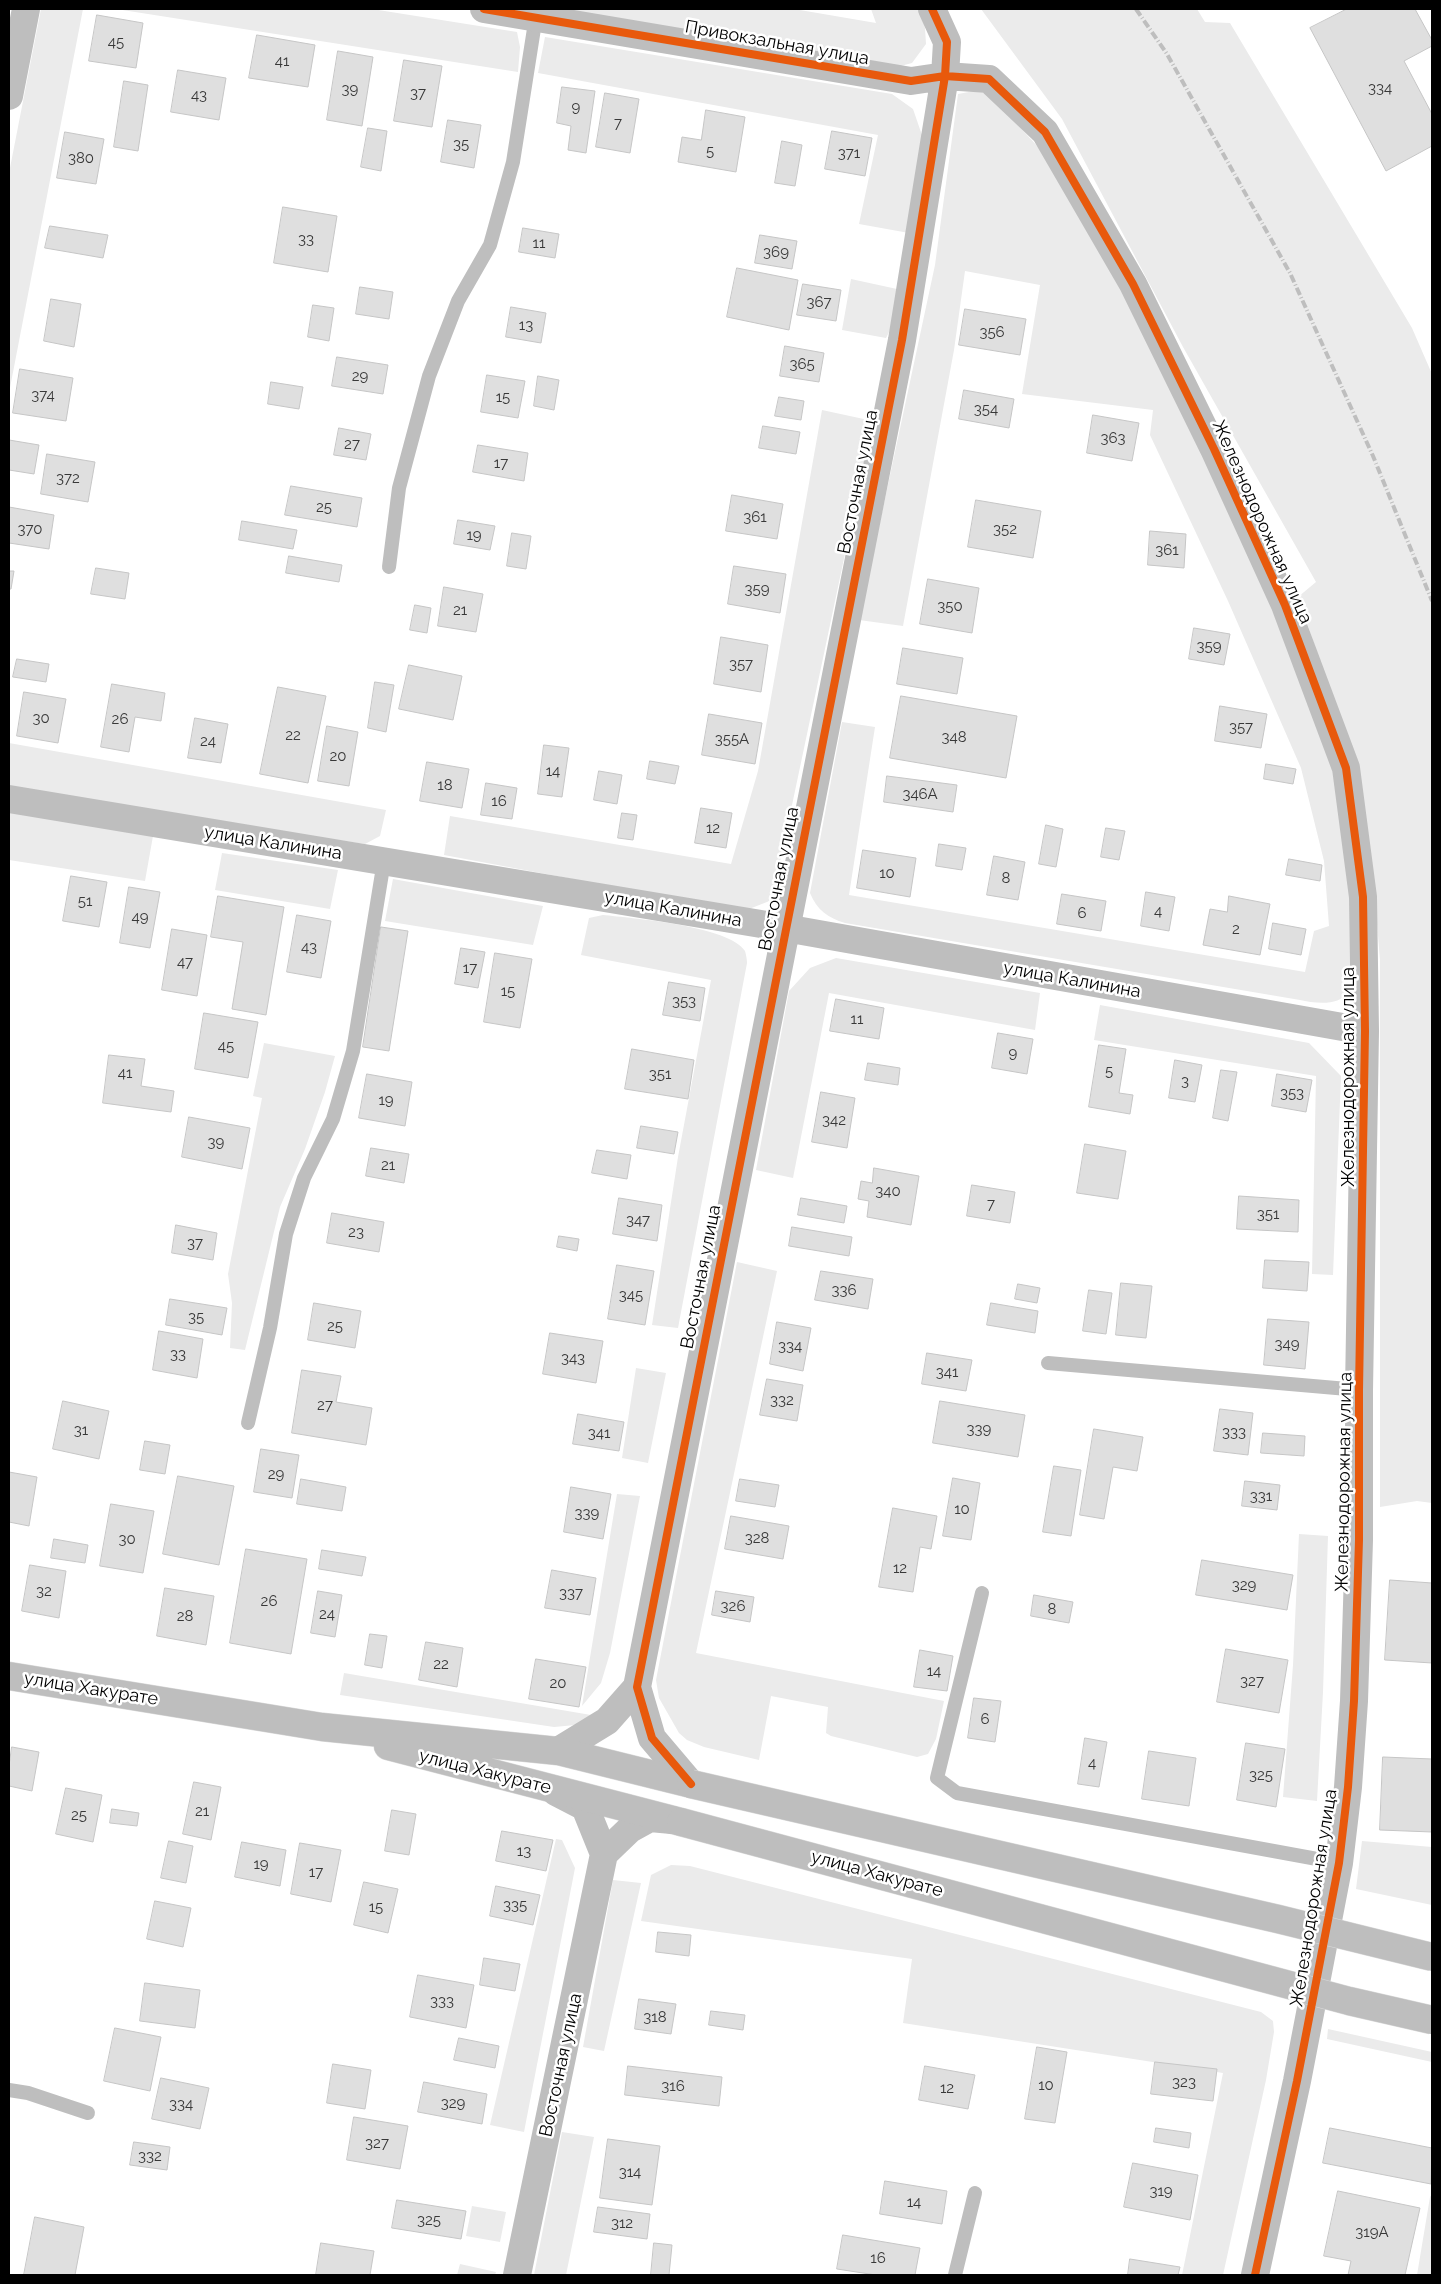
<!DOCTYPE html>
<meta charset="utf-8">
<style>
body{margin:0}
#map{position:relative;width:1441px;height:2284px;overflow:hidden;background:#fff;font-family:Raleway,sans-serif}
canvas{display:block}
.frame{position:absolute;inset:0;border:10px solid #000;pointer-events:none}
</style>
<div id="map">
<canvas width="1441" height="2284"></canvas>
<div class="frame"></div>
</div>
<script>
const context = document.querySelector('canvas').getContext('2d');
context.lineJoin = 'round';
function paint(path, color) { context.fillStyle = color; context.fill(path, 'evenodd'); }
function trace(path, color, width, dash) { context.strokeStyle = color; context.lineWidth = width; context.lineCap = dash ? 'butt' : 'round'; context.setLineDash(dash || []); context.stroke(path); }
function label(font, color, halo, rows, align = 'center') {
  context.font = font + ' Raleway,sans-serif'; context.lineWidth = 5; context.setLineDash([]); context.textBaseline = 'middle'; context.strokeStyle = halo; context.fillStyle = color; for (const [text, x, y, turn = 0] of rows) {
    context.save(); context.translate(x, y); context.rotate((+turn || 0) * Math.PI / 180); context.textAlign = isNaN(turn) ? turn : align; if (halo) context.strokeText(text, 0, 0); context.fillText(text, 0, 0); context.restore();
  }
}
const green = new Path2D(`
 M41 9H83L9 393V173Z
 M116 9H372L517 32 520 47 518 72Z
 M537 9H794L876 23 871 9H920L925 28 926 44 912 63 893 68Z
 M981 9H1197L1205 22 1230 23 1412 328 1432 374V1503L1417 1501 1380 1507V960L1373 875 1349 745 1298 597 1316 582 1183 347 1062 119Z
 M545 37 892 94 913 109 925 144 909 233 859 224 878 135 538 73Z
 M985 89 1050 160 1106 258 1227 500 1334 761 1347 835 1354 973C1352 979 1352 987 1348 992 1339 1007 1314 1003 1300 1000L845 923C828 918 817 910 810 893L842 722 875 727 849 895 1305 972 1314 931 1329 926 1324 861 1301 768 1228 601 1150 435 1153 410 1022 394 1040 285 965 271 954 350 903 626 859 620 935 265 958 94Z
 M851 279 897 289 891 328 886 338 842 330Z
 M822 410 873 421 772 900 744 911 444 855 450 816 731 864 758 771Z
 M9 743 386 810 380 836 365 844 143 812 9 788Z
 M9 811 153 836 145 881 9 860Z
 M222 853 338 870 330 909 215 890Z
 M393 879 543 906 533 945 385 921Z
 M603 915C631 918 730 926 745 951 746 954 747 960 747 963L678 1328 652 1325 678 1157 711 980 581 955 589 918Z
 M836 958 1040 993 1035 1030 829 993 793 1178 756 1170 789 991 810 968Z
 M1100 1005 1309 1043 1341 1076 1333 1275 1312 1274 1316 1076 1094 1040Z
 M264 1043 335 1056 325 1092 305 1149 280 1207 245 1350 230 1348 232 1303 228 1274 262 1098 253 1096Z
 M737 1262 777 1271 696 1653 944 1701 936 1739 928 1754 917 1757 831 1736 826 1733 828 1707 771 1696 759 1760 704 1747 687 1740 679 1733 659 1698 656 1680Z
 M636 1368 666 1373 648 1463 622 1458Z
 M617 1494 640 1496 610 1653 601 1683 582 1706Z
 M1299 1534 1328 1536 1323 1692 1317 1801 1283 1797 1293 1665Z
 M344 1673 591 1715 575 1725 554 1727 340 1695Z
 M556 1839 562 1840 575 1868 524 2132 490 2125Z
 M1362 1841 1432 1847V1905L1356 1889Z
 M671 1865 690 1866 1261 2012 1273 2021 1274 2032 1266 2080 1223 2275H1182L1223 2073 903 2023 912 1959 641 1921 651 1875Z
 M613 1880 641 1883 604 2051 583 2047Z
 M1328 2029 1432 2052V2062L1327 2039Z
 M562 2132 594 2137 566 2275H534Z
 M1432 2194V2275H1417L1430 2197Z
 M472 2206 506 2212 500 2242 466 2236Z
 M460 2264 496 2272 495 2275H457Z`);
const building = new Path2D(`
 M1347 9H1415L1432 40V46L1404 61 1432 114V146L1386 171 1310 28Z
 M97 15 143 23 136 68 89 61Z
 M257 35 315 45 308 87 249 78Z
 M338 51 373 57 362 126 327 120Z
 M404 60 442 66 432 127 394 121Z
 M178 70 226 78 219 120 171 112Z
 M124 81 148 85 138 151 114 147Z
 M562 87 595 91 586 153 568 150 571 126 557 123Z
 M605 93 639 99 630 153 596 147Z
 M706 110 745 117 736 172 678 162 682 137 701 140Z
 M448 120 481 125 474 168 441 162Z
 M368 128 387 131 381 171 361 167Z
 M832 131 872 138 865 176 825 169Z
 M65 132 104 139 96 184 57 178Z
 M782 141 802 145 795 186 775 183Z
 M283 207 337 216 328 272 274 263Z
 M50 226 108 235 103 258 45 248Z
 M523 228 559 234 555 258 519 252Z
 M760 235 797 241 792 269 755 263Z
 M737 268 798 280 789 330 727 317Z
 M803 284 841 290 836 321 797 315Z
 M360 287 393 292 389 319 356 314Z
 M51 299 81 304 74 347 44 341Z
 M313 305 334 308 329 341 308 337Z
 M511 307 546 313 541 343 506 337Z
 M965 309 1026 319 1020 355 959 345Z
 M785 346 824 353 819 382 780 376Z
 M337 357 388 365 383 394 332 386Z
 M20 369 73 378 66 421 13 413Z
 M487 375 525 381 518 418 481 412Z
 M538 376 559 380 554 410 534 406Z
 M271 382 303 387 299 409 268 404Z
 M964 390 1014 399 1009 428 959 419Z
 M779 397 804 401 801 420 775 416Z
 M1093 415 1139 423 1132 461 1087 453Z
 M763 426 800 432 796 454 759 448Z
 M339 428 371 434 366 460 334 455Z
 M9 440 39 445 34 474 9 470Z
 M478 445 528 453 524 481 473 472Z
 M47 454 95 462 88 502 41 494Z
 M291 486 362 498 357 527 285 515Z
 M732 495 783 504 777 539 726 531Z
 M976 500 1041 511 1033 558 968 547Z
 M9 507 54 515 49 549 9 543Z
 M458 520 495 526 490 550 454 544Z
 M242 521 297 530 293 549 239 540Z
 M1150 531 1186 534 1184 568 1148 565Z
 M512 533 531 536 526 569 507 566Z
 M289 556 342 565 339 582 286 573Z
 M734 566 786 574 780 613 728 604Z
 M96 568 129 573 125 599 91 594Z
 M9 571H14L11 589H9Z
 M928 579 979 588 972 633 920 624Z
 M444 587 483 594 476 632 438 626Z
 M415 605 431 608 427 633 410 630Z
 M1194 628 1230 634 1224 665 1189 659Z
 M721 637 768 645 761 692 714 684Z
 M903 648 963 658 957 694 897 684Z
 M17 659 49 664 46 682 13 677Z
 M409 665 462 676 453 720 399 709Z
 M375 682 394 685 386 732 368 728Z
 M112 684 165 693 161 721 135 717 129 752 101 747Z
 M278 687 326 696 308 783 260 774Z
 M24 692 66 699 58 743 17 736Z
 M901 696 1017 716 1006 778 890 758Z
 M1220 706 1267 714 1261 748 1215 741Z
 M709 714 762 723 755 764 702 755Z
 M195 718 228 724 221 763 188 758Z
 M327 726 358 732 349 786 318 781Z
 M544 745 569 748 562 797 538 794Z
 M650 761 679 766 675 784 647 779Z
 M427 762 469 769 462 808 420 801Z
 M1266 764 1296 769 1293 784 1264 779Z
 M599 771 622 775 617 804 594 800Z
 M887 776 957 785 953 812 884 802Z
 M486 783 517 788 512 819 481 815Z
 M701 808 732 813 726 848 695 843Z
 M622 813 637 815 633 840 618 838Z
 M1046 825 1063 829 1056 867 1039 864Z
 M1106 828 1125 831 1119 860 1101 857Z
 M939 844 966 848 962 870 936 866Z
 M863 850 916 858 910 897 857 888Z
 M994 856 1025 862 1018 900 987 895Z
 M1289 859 1322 865 1320 881 1286 875Z
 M71 876 107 882 99 927 63 921Z
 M129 887 160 892 150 948 120 943Z
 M1146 892 1175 897 1169 931 1141 926Z
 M1062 894 1106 901 1101 931 1057 924Z
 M218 896 284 907 266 1015 232 1009 243 942 211 937Z
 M1229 896 1270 904 1260 955 1203 945 1210 909 1227 912Z
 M297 915 331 921 321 978 287 972Z
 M1273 923 1306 929 1301 955 1269 949Z
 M381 927 408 931 389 1051 363 1047Z
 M172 929 207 935 197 996 162 990Z
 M461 948 485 952 478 988 455 984Z
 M495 953 532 959 520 1028 484 1022Z
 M669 982 705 988 700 1021 663 1015Z
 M836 999 884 1008 879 1039 830 1031Z
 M204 1013 258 1022 248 1078 195 1069Z
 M998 1033 1033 1039 1027 1074 992 1068Z
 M1099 1045 1126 1049 1119 1093 1133 1095 1130 1114 1089 1107Z
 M632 1049 694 1060 688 1099 625 1089Z
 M109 1055 145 1059 141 1086 174 1091 171 1112 103 1103Z
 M1175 1060 1202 1065 1195 1102 1169 1098Z
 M868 1063 900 1068 898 1085 865 1080Z
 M1221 1070 1237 1072 1228 1121 1213 1118Z
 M367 1074 412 1082 405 1126 359 1118Z
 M1277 1074 1312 1080 1306 1112 1272 1106Z
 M821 1092 855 1098 847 1148 812 1142Z
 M189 1117 250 1128 242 1169 182 1157Z
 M641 1126 678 1132 674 1154 637 1148Z
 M1085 1144 1126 1151 1118 1199 1077 1193Z
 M371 1148 409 1154 404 1183 366 1176Z
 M597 1150 631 1155 627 1179 592 1173Z
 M874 1168 919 1176 911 1225 867 1217 869 1201 858 1199 861 1181 872 1183Z
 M972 1185 1015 1192 1010 1223 967 1216Z
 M1239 1196 1299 1200 1298 1232 1237 1229Z
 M619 1198 662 1205 657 1241 613 1234Z
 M801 1198 847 1206 844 1223 798 1215Z
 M332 1213 384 1222 379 1252 327 1243Z
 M176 1225 217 1233 213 1260 172 1253Z
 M792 1227 852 1237 849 1256 789 1246Z
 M559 1236 579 1239 577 1251 557 1247Z
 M1265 1260 1309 1262 1307 1291 1263 1288Z
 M617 1265 654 1271 645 1325 608 1319Z
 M821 1271 873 1279 868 1309 815 1300Z
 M1121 1283 1152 1286 1146 1338 1116 1335Z
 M1018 1284 1040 1288 1037 1303 1015 1299Z
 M1089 1290 1112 1293 1106 1334 1083 1331Z
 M170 1299 227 1308 222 1335 166 1325Z
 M314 1303 361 1311 355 1348 308 1340Z
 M991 1303 1038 1311 1035 1333 987 1325Z
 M1268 1319 1309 1322 1305 1369 1264 1365Z
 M777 1322 811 1328 803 1371 770 1364Z
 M159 1331 203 1339 197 1378 153 1370Z
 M550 1333 603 1341 596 1383 543 1374Z
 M927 1353 972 1360 966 1391 922 1384Z
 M302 1370 341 1376 336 1402 372 1408 366 1445 292 1433Z
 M767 1379 803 1385 797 1421 760 1415Z
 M63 1401 109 1411 99 1459 53 1449Z
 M940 1401 1025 1415 1018 1457 933 1443Z
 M1220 1409 1253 1413 1248 1455 1214 1451Z
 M578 1414 624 1422 619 1451 573 1444Z
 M1094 1429 1143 1437 1137 1471 1113 1467 1104 1519 1080 1515Z
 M1263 1433 1305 1436 1304 1456 1261 1453Z
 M145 1441 170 1445 165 1474 140 1470Z
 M261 1449 299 1455 292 1498 254 1492Z
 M1054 1466 1081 1470 1071 1536 1043 1532Z
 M9 1472 37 1477 29 1526 9 1522Z
 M178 1476 234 1486 219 1565 163 1554Z
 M953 1478 980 1483 971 1540 943 1536Z
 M301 1479 346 1487 342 1511 297 1504Z
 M740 1479 779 1485 775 1507 736 1501Z
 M1245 1481 1280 1485 1277 1510 1242 1506Z
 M571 1487 611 1494 603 1539 564 1532Z
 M111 1504 154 1511 143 1573 100 1566Z
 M893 1508 937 1516 931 1549 920 1547 913 1592 879 1587Z
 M731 1516 789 1526 783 1559 725 1549Z
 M54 1539 88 1545 85 1563 51 1558Z
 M246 1549 307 1559 291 1654 230 1643Z
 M322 1550 366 1557 362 1576 319 1569Z
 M1202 1560 1293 1575 1287 1610 1196 1595Z
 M30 1565 66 1571 59 1618 22 1611Z
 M552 1570 596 1578 590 1615 545 1608Z
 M1390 1580 1432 1583V1663L1385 1660Z
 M165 1588 214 1596 206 1645 157 1636Z
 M318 1591 342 1595 335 1637 311 1633Z
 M716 1591 754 1597 750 1622 712 1615Z
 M1034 1595 1073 1602 1069 1623 1031 1616Z
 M370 1634 387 1636 382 1668 365 1665Z
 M426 1642 463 1648 457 1687 419 1680Z
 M1226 1649 1288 1660 1279 1713 1217 1702Z
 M920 1650 953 1656 947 1691 914 1687Z
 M536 1659 586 1667 579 1707 529 1699Z
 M974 1698 1001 1701 995 1742 968 1738Z
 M1085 1738 1107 1742 1099 1787 1078 1784Z
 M1246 1743 1285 1749 1276 1807 1237 1800Z
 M12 1747 39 1752 32 1791 9 1786V1766Z
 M1149 1751 1196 1758 1189 1806 1142 1799Z
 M1383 1757 1432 1759V1832L1380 1830Z
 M194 1782 221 1787 211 1840 183 1834Z
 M66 1788 102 1795 93 1842 56 1834Z
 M112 1809 139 1813 137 1826 110 1823Z
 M392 1810 416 1814 409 1855 385 1851Z
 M502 1831 553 1840 546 1871 496 1861Z
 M169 1841 193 1846 186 1883 161 1878Z
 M242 1842 286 1850 280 1886 235 1877Z
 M300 1843 341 1850 331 1902 291 1894Z
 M364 1882 398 1889 388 1933 354 1925Z
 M496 1886 540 1895 533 1925 490 1916Z
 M155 1901 191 1908 183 1947 147 1939Z
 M658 1932 691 1935 689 1956 656 1952Z
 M484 1958 520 1964 515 1991 480 1985Z
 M418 1975 474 1985 466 2028 410 2017Z
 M145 1983 200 1990 195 2028 140 2021Z
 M639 1999 676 2004 671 2034 635 2029Z
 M711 2011 745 2015 743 2030 709 2025Z
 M115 2028 161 2037 150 2091 104 2081Z
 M459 2038 499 2046 495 2068 454 2060Z
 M1037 2047 1067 2052 1055 2123 1025 2119Z
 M1155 2062 1217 2069 1213 2101 1151 2094Z
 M333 2064 371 2070 365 2109 327 2103Z
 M628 2066 722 2077 719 2106 625 2095Z
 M925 2066 975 2075 968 2109 919 2100Z
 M161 2078 209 2088 200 2129 152 2119Z
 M424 2082 487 2094 482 2124 418 2112Z
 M354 2117 408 2126 400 2169 347 2160Z
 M1156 2128 1191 2133 1189 2148 1154 2142Z
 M1330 2128 1432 2148 1431 2184 1323 2163Z
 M608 2139 660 2146 652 2205 600 2198Z
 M134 2142 170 2147 167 2170 130 2165Z
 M1133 2163 1198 2175 1190 2220 1124 2207Z
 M885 2181 947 2191 942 2224 880 2214Z
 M1338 2191 1420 2208 1405 2275H1348L1351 2261 1324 2256Z
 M397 2200 466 2211 461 2239 392 2228Z
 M598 2207 650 2214 647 2239 594 2232Z
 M35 2217 84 2227 75 2275H24Z
 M843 2235 920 2248 915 2275H876L837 2269Z
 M321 2243 374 2251 370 2275H316Z
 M654 2243 672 2245 669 2275H651Z
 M1130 2259 1180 2267 1178 2275H1128Z`);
const service = new Path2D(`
 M389 567 399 488 429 376 458 301 490 245 513 162 536 16
 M1048 1363 1359 1390
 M248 1423 270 1328 286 1234 304 1178 333 1119 353 1051 384 861
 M982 1593 937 1778 957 1793 1339 1863
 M9 2090 28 2093 88 2113
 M955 2275 975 2193`);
const minor = new Path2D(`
 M484 9 911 81 945 76 902 340 637 1687 652 1738 691 1784
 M932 9 947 42 945 76 989 79 1045 132 1133 284 1214 449 1285 605 1346 768 1363 897 1365 1031 1359 1390V1540L1354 1701 1348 1787 1339 1863 1297 2081 1255 2275
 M9 96 26 9
 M9 799 785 928 1365 1031
 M558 1751 607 1721 637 1687`);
const tertiary = new Path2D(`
 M556 1792 585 1807 604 1854
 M604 1854 630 1829 650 1818 672 1820
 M517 2275 604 1854`);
const primary = new Path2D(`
 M9 1676 322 1727 558 1751 691 1784
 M388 1746 681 1822`);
const rail = new Path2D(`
 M1136 9 1167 54 1290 273 1373 456 1432 601`);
const primaryBridge = new Path2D(`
 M691 1784 1278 1919 1432 1957
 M681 1822 1349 2001 1432 2020`);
const cycleway = new Path2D(`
 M484 9 911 81 945 76 902 340 637 1687 652 1738 691 1784
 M932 9 947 42 945 76 989 79 1045 132 1133 284 1214 449 1285 605 1346 768 1363 897 1365 1031 1359 1390V1540L1354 1701 1348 1787 1339 1863 1297 2081 1255 2275`);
const numberNames = [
 ["45",116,42],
 ["41",282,61],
 ["334",1380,88],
 ["39",350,89],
 ["37",418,93],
 ["43",199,95],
 ["9",576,107],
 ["7",618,123],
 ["35",461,144],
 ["5",710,151],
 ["371",849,153],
 ["380",81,158],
 ["33",306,239],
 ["11",539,243],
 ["369",776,252],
 ["367",819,302],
 ["13",526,325],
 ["356",992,332],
 ["365",802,364],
 ["29",360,376],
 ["374",43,395],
 ["15",503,397],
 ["354",986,409],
 ["363",1113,438],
 ["27",352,444],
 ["17",501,463],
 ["372",68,478],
 ["25",324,507],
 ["361",755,517],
 ["370",30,529],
 ["352",1005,529],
 ["19",474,535],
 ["361",1167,550],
 ["359",757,589],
 ["350",950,606],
 ["21",460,610],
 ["359",1209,646],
 ["357",741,664],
 ["30",41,718],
 ["26",120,719],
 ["357",1241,727],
 ["22",293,735],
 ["348",954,737],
 ["355А",732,739],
 ["24",208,741],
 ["20",338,756],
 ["14",553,771],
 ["18",445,785],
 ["346А",920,794],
 ["16",499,801],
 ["12",713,828],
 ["10",887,873],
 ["8",1006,878],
 ["51",85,901],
 ["4",1158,911],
 ["6",1082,913],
 ["49",140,917],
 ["2",1236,929],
 ["43",309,947],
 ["47",185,962],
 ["17",470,968],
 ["15",508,991],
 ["353",684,1001],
 ["11",857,1019],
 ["45",226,1046],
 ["9",1013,1053],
 ["5",1109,1071],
 ["41",125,1073],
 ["351",660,1074],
 ["3",1185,1081],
 ["353",1292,1093],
 ["19",386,1100],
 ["342",834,1120],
 ["39",216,1142],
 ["21",388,1165],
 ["340",888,1191],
 ["7",991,1204],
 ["351",1268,1214],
 ["347",638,1220],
 ["23",356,1232],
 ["37",195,1243],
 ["336",844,1290],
 ["345",631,1295],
 ["35",196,1317],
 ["25",335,1326],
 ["349",1287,1344],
 ["334",790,1346],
 ["33",178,1354],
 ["343",573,1358],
 ["341",947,1372],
 ["332",782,1400],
 ["27",325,1405],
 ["339",979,1429],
 ["31",81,1430],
 ["333",1234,1432],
 ["341",599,1433],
 ["29",276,1474],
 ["331",1261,1496],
 ["10",962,1509],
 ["339",587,1513],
 ["328",757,1538],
 ["30",127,1539],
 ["12",900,1568],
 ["329",1244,1585],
 ["32",44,1591],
 ["337",571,1593],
 ["26",269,1601],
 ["326",733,1606],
 ["8",1052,1609],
 ["24",327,1614],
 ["28",185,1616],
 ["22",441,1664],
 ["14",934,1671],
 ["327",1252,1681],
 ["20",558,1683],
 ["6",985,1719],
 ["4",1092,1763],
 ["325",1261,1775],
 ["21",202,1811],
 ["25",79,1815],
 ["13",524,1851],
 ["19",261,1864],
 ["17",316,1872],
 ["335",515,1905],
 ["15",376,1907],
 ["333",442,2001],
 ["318",655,2017],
 ["323",1184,2082],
 ["10",1046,2085],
 ["316",673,2086],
 ["12",947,2088],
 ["329",453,2103],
 ["334",181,2104],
 ["327",377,2143],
 ["332",150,2156],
 ["314",630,2172],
 ["319",1161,2191],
 ["14",914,2202],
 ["325",429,2220],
 ["312",622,2223],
 ["319А",1372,2232],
 ["16",878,2258]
];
const streetNames = [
 ["Привокзальная улица",777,43,10],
 ["Восточная улица",858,482,-79],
 ["Железнодорожная улица",1262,522,66],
 ["улица Калинина",273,843,9],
 ["Восточная улица",779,879,-79],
 ["улица Калинина",673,909,10],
 ["улица Калинина",1072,980,10],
 ["Железнодорожная улица",1349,1077,-90],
 ["Восточная улица",701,1277,-79],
 ["Железнодорожная улица",1344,1482,-89],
 ["улица Хакурате",91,1689,9],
 ["улица Хакурате",485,1772,14],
 ["улица Хакурате",877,1874,15],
 ["Железнодорожная улица",1314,1898,-81],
 ["Восточная улица",561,2065,-78]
];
paint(green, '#ebebeb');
paint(building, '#dfdfdf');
trace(building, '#c6c6c6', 1);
trace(primary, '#dbdbdb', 29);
trace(service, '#bebebe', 14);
trace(minor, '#bebebe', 28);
trace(tertiary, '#bebebe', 28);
trace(primary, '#bebebe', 28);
trace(rail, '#bebebe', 4, [8, 2.5, 1, 2.5]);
trace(primaryBridge, '#dbdbdb', 29, []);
trace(primaryBridge, '#bebebe', 28);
trace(cycleway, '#e8590c', 8);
label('15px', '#383838', null, numberNames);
label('18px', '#000', '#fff', streetNames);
</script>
